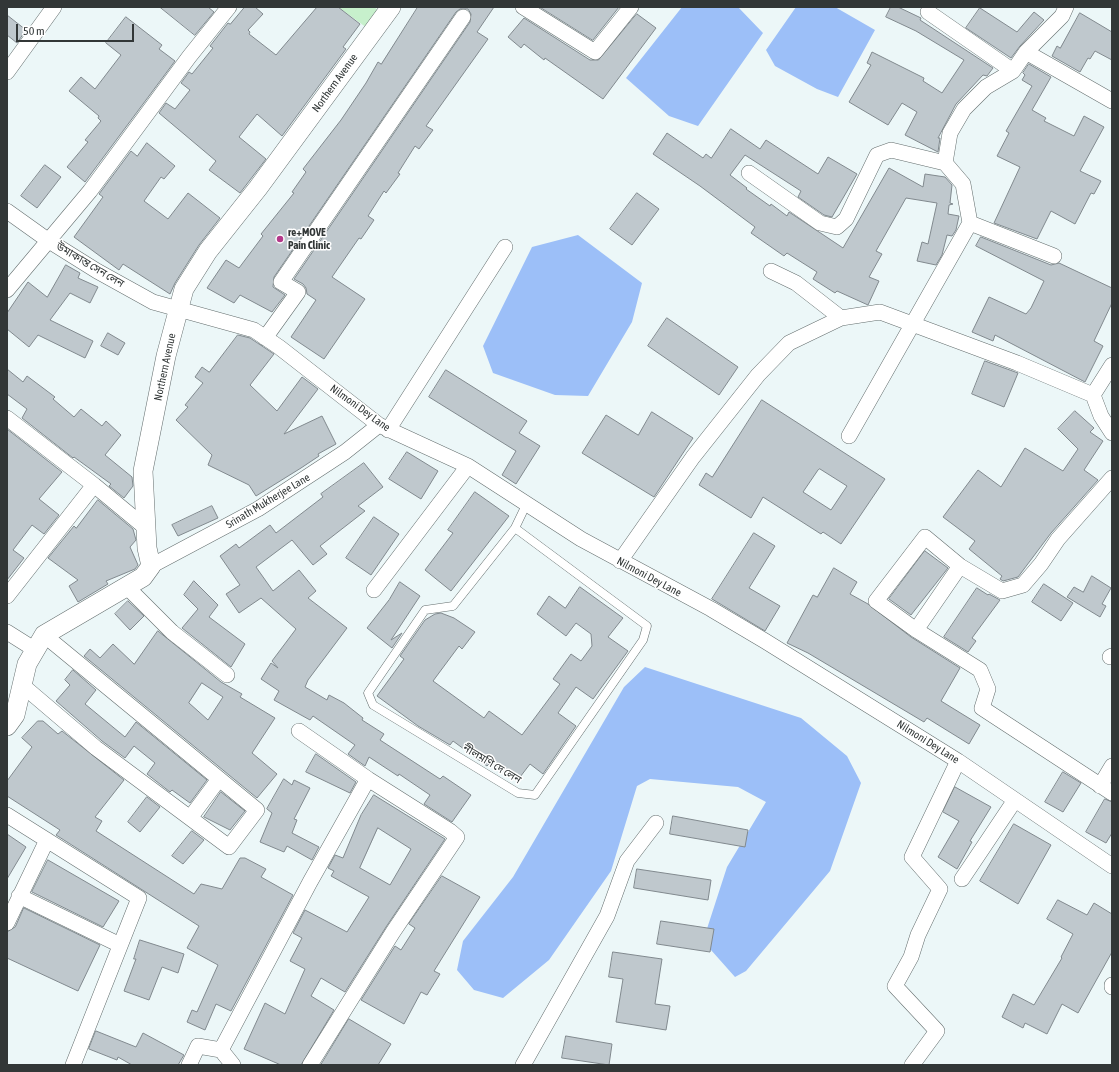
<!DOCTYPE html>
<meta charset="utf-8">
<style>
body{margin:0}
#map{position:relative;width:1119px;height:1072px;overflow:hidden;background:#ecf7f8;font-family:"Asap Condensed",sans-serif}
canvas{display:block}
.frame{position:absolute;inset:0;border:8px solid #323737;pointer-events:none}
.scale{position:absolute;left:16px;top:24px;width:118px;height:18px;box-sizing:border-box;border:2px solid #323737;border-top:0;padding-left:5px;font-size:12px;line-height:14px;white-space:nowrap;color:#323737;-webkit-text-stroke:3px #fff;paint-order:stroke}
</style>
<div id="map">
<canvas width="1119" height="1072"></canvas>
<div class="frame"></div>
<div class="scale">50 m</div>
</div>
<script>
const context = document.querySelector('canvas').getContext('2d');
context.lineJoin = 'round';
function paint(path, color) { context.fillStyle = color; context.fill(path, 'evenodd'); }
function trace(path, color, width, dash) { context.strokeStyle = color; context.lineWidth = width; context.lineCap = dash ? 'butt' : 'round'; context.setLineDash(dash || []); context.stroke(path); }
function label(font, color, halo, rows, align = 'center') {
  context.font = font + ' "Asap Condensed","Noto Sans Bengali",sans-serif'; context.lineWidth = 3; context.setLineDash([]); context.textBaseline = 'middle'; context.strokeStyle = halo; context.fillStyle = color; for (const [text, x, y, turn = 0] of rows) {
    context.save(); context.translate(x, y); context.rotate((+turn || 0) * Math.PI / 180); context.textAlign = isNaN(turn) ? turn : align; if (halo) context.strokeText(text, 0, 0); context.fillText(text, 0, 0); context.restore();
  }
}
const green = new Path2D(`
 M338 7H374L383 14 367 28Z`);
const water = new Path2D(`
 M682 7H738L763 33 698 126 669 116 626 78Z
 M796 7H835L875 30 838 97 817 89 775 66 766 50Z
 M578 235 642 283 632 322 588 396 555 395 493 373 483 346 532 247Z
 M645 667 801 718 847 756 861 783 830 871 746 971 735 977 703 941 727 867 766 802 738 787 650 779 637 786 611 871 549 960 503 998 474 990 457 970 463 941 513 877 624 687Z`);
const building = new Path2D(`
 M160 7H208L214 12 195 35Z
 M245 7H255L263 14 248 30 250 32 249 34 276 55 317 7H338L360 24 343 47 346 49 282 136 257 114 239 137 266 159 240 193 209 170 216 161 159 113 166 103 175 109 190 90 181 83 189 72 192 74 213 48 210 46 228 23 230 24Z
 M418 7H494L477 32 488 39 426 126 433 130 419 149 415 146 398 173 400 174 386 193 384 191 368 216 374 220 361 239 359 238 332 277 365 299 324 359 291 337 316 300 307 294 306 288 303 284 294 279 470 22 471 14 468 9H460L456 12 274 277 273 287 285 295 272 312 240 295 234 303 207 288 226 260 239 268 263 236 261 234 294 193 292 192 306 172 303 169 341 120 366 83 378 62 381 64Z
 M540 7H619L593 40Z
 M891 7H898L921 18 920 20 993 68 987 76 983 75 956 104 938 138H940L938 152 905 135 917 112 902 103 888 125 849 102 871 65 867 63 872 52 924 78 923 81 942 93 964 60 916 31 886 17Z
 M980 8 1017 32 1034 12 1044 20 1020 46 1011 58 966 28Z
 M1080 13 1112 32V60L1095 51 1090 59 1088 58 1080 72 1052 56 1057 46 1060 48Z
 M637 14 656 28 603 99 545 58 544 60 524 44 521 48 508 37 524 18 590 60H598Z
 M7 15 26 30 17 43 7 35Z
 M126 17 162 45 159 49 175 61 85 182 67 167 88 142 85 140 101 121 98 118 99 116 69 91 81 77 95 89 121 55 106 43Z
 M1029 64 1051 77 1032 110 1046 118 1044 121 1074 136 1084 116 1104 127 1080 171 1101 181 1094 194 1091 193 1075 224 1051 211 1037 239 994 223 1020 167 997 156 1009 133 1006 131 1032 86 1022 80 1025 75 1023 73Z
 M731 129 760 149 766 140 818 174 828 157 857 174 832 217 824 215 798 197 801 191 745 155 730 175 747 188 746 189 770 206 771 204 787 216 789 212 843 248 889 168 923 187 925 174 945 177 952 185 950 203 953 204 949 205 948 214 959 216 956 230 952 236 947 235 942 255 936 265 917 261 922 242 928 244 937 203 906 198 876 251 882 254 869 277 879 281 868 305 837 291 835 293 813 279 817 272 787 253 784 256 751 233 755 227 700 186 653 154 667 133 703 158 706 154 711 158Z
 M147 143 175 166 164 179 161 177 144 201 168 219 188 193 220 218 199 245 175 283 170 294 123 264 119 270 74 237 103 197 99 194 131 151 137 156Z
 M45 165 61 177 37 208 21 196Z
 M637 193 659 209 632 245 610 229Z
 M981 237 1051 265 1059 263 1112 288V303L1094 341 1103 346 1085 382 995 335 993 341 972 332 989 297 1026 314 1031 308 1044 281 976 246Z
 M66 265 80 273 78 278 98 287 90 303 70 293 50 320 93 341 85 358 38 335 29 347 7 329V313L28 282 47 297Z
 M667 318 738 367 719 395 648 346Z
 M108 333 125 343 118 355 101 346Z
 M238 335 250 338 274 354 250 385 277 411 302 377 318 389 284 434 322 416 336 444 318 454 319 456 301 468 256 496 249 485 208 465 212 455 176 420 188 407 185 405 203 383 195 377 202 367 209 372Z
 M985 361 1018 373 1004 407 972 394Z
 M7 369 23 382 27 376 55 397 53 399 74 417 81 409 102 426 106 421 121 435 105 455 132 477 133 486 124 498 109 486 111 484 74 457 73 458 22 418 27 409 7 394Z
 M446 370 527 421 519 433 540 446 516 484 502 475 516 451 429 397Z
 M762 400 885 479 841 544 823 532 821 534 763 497 751 518 699 485 706 473 712 477ZM820 469 847 486 831 510 803 492 818 470Z
 M1075 411 1094 428 1090 432 1103 441 1084 470 1098 480 1051 533 1018 577 1003 581 1000 579 1002 576 969 549 975 541 943 517 978 470 1001 487 1025 448 1063 471 1078 449 1058 429Z
 M652 412 693 438 654 497 582 453 606 415 638 435Z
 M7 429 62 472 39 499 59 515 44 534 32 525 13 550 24 558 7 580Z
 M407 452 438 471 421 499 389 479Z
 M364 463 383 487 358 506 365 511 320 546 327 554 313 565 292 540 256 567 273 591 299 570 316 591 308 598 347 628 308 680 305 687 327 700 329 695 344 703 363 718 362 720 384 734 380 740 440 779 443 776 471 795 452 822 424 804 430 795 399 774 398 776 369 757 365 766 348 754 355 745 313 716 310 720 274 700 279 691 261 679 271 663 278 668 272 661 296 629 261 598 239 613 226 594 240 585 220 556 236 544 239 548 270 525 276 533 323 497 321 494Z
 M475 492 509 516 451 591 425 570 453 533 448 530Z
 M98 500 133 529 136 540 130 547 138 565 135 569 106 581 108 584 78 602 69 586 78 580 48 558 74 526 76 528Z
 M212 506 218 518 178 536 172 525Z
 M374 517 399 534 371 575 346 558Z
 M754 533 775 546 749 588 780 606 765 631 712 599Z
 M925 551 948 568 911 615 889 599Z
 M834 568 857 582 850 594 868 604 911 637 960 668 941 701 980 725 969 744 927 718 924 722 808 653 787 643 813 595 817 597Z
 M1092 576 1111 588 1102 604 1106 606 1100 617 1067 597 1074 587 1083 592Z
 M194 581 218 605 209 617 245 644 231 667 182 628 198 609 184 595Z
 M400 582 420 596 391 640 402 633 392 648 367 628 389 600Z
 M1044 584 1073 603 1061 621 1032 602Z
 M580 587 623 618 608 637 628 651 593 699 576 687 558 713 576 726 543 774 530 764 517 781 491 762 487 766 453 741 450 745 418 726 377 696 404 659 400 656 425 620 435 614 441 613 454 618 475 632 462 649 459 646 433 681 484 718 489 711 522 735 560 684 553 679 571 654 581 661 592 646 591 634 576 623 566 636 537 614 549 596 565 608Z
 M977 588 988 595 989 594 1000 600 972 638 976 641 968 652 944 637Z
 M128 601 144 616 130 630 115 614Z
 M158 631 221 682 242 694 240 697 275 718 252 753 277 774 257 798 84 656 90 649 100 658 113 644 134 664ZM202 683 223 697 208 720 189 703Z
 M73 670 96 690 85 704 125 737 136 722 207 780 190 803 172 790 170 792 147 774 155 763 134 746 125 758 102 741 56 701 70 685 65 680Z
 M38 721H43L58 734 62 731 124 780 95 817 102 821 96 831 194 894 201 884 222 889 240 858H245L266 869 261 877 293 895 231 1011 216 1004 205 1030 187 1022 192 1010 197 1012 218 965 187 948 199 926 56 835 60 830 7 796V781L32 747 22 738Z
 M316 754 356 782 350 793 306 772Z
 M1063 772 1081 783 1063 812 1045 802Z
 M284 779 292 785 294 780 310 788 294 819 297 820 292 833 319 847 312 860 287 846 284 852 260 842 272 813 267 809Z
 M955 787 991 807 970 841 972 842 957 869 938 857 959 821 943 812Z
 M221 792 245 811 230 830 204 817Z
 M374 795 445 839 386 927 345 992 321 978 311 996 334 1010 301 1065H281L244 1049 265 1003 285 1014 305 969 290 961 302 938 293 933 305 910 347 932 369 897 331 876 334 871 328 868 335 855 343 858 361 815ZM378 828 411 849 390 885 360 868Z
 M147 797 160 807 140 832 128 822Z
 M1105 799 1112 802V833L1106 843 1086 832Z
 M673 816 748 830 745 847 670 834Z
 M1014 824 1051 845 1018 904 980 881Z
 M192 831 204 840 183 864 172 856Z
 M7 834 26 847 7 879Z
 M48 860 119 901 103 927 32 892Z
 M637 869 711 880 708 900 634 888Z
 M442 876 480 897 434 971 440 974 427 995 421 992 404 1024 361 1000 395 946 401 950 415 928 409 924Z
 M1058 900 1087 915 1094 903 1112 914V952L1078 1013 1062 1004 1047 1034 1025 1023 1023 1028 1002 1017 1013 994 1034 1005 1062 958 1061 957 1073 934 1047 919Z
 M24 908 100 945 78 991 7 958V932L15 927Z
 M661 921 714 929 710 952 657 944Z
 M140 940 184 954 178 973 162 967 149 1000 124 991 136 959H134Z
 M613 952 662 959 655 1004 670 1006 666 1030 616 1022 623 979 609 977Z
 M349 1019 391 1044 378 1065H321Z
 M96 1031 136 1047 143 1033 184 1055 178 1065H132L118 1057 117 1060 89 1049Z
 M566 1036 612 1044 609 1065 562 1058Z`);
const service = new Path2D(`
 M515 528 647 626 643 640 535 795 518 793 373 705 368 693 425 610 453 606 515 528 527 503`);
const minor = new Path2D(`
 M523 7 595 52 631 7
 M928 12 1013 71
 M1026 52 1112 101
 M7 72 54 7
 M749 173 820 223 837 227 846 219 877 155 891 150 945 163
 M7 211 49 241 97 271 153 302 254 330 279 347 379 425 468 466 581 539 711 609 765 641 958 761 1112 866
 M970 223 1054 256
 M771 271 796 283 841 318
 M7 290 90 191 189 57 229 7
 M265 338 298 292 281 282 463 17
 M1093 395 1112 365
 M7 418 94 485 146 528
 M388 430 505 247
 M849 436 970 223 963 184 945 163 950 133 964 109 986 87 1013 71 1026 52 1062 16 1066 7
 M1112 478 1058 539 1041 564 1023 585 1002 591 960 566 925 537 876 601 916 630 980 670 988 689 982 708 1112 793
 M620 561 693 457 758 375 789 343 841 318 880 312 1017 363 1093 395 1101 416 1112 433
 M151 566 258 509 345 452 379 425
 M127 587 172 632 227 675
 M374 590 468 466
 M7 596 94 485
 M916 630 960 566
 M7 632 34 649
 M1110 657 1112 656
 M22 685 96 748 229 847 257 810 44 635
 M1100 786 1112 766
 M7 815 139 898 73 1065
 M190 818 219 779
 M962 879 1015 800
 M19 896 120 945
 M7 923 47 840
 M1112 985V987
 M221 1050 310 882 368 779 299 731
 M189 1065 198 1046 221 1050 233 1065
 M310 1065 393 932 457 837 450 831 368 779
 M523 1065 607 916 627 861 656 823
 M912 1065 937 1031 895 986 911 957 918 935 940 889 912 857 958 761`);
const tertiary = new Path2D(`
 M7 726 15 715 27 664 44 635 143 577 151 566 147 548 143 471 166 356 184 289 208 251 258 188 391 7`);
const markers = [
 [280,239,4,"#b4388a"]
];
const streetNames = [
 ["Northern Avenue",335,83,-54],
 ["উমাকান্ত সেন লেন",90,265,31],
 ["Northern Avenue",165,367,-78],
 ["Nilmoni Dey Lane",360,408,36],
 ["Srinath Mukherjee Lane",268,501,-31],
 ["Nilmoni Dey Lane",649,577,28],
 ["Nilmoni Dey Lane",928,742,32],
 ["নীলমণি দে লেন",492,764,31]
];
const poiNames = [
 ["re+MOVE",288,233],
 ["Pain Clinic",288,246]
];
paint(green, '#c7f0cc');
paint(water, '#9cbff8');
paint(building, '#bfc8cd');
trace(building, '#81898e', 1);
trace(service, '#646e6e', 9);
trace(minor, '#646e6e', 16);
trace(tertiary, '#646e6e', 20);
trace(service, '#fff', 8);
trace(minor, '#fff', 15);
trace(tertiary, '#fff', 19);
for (const [x, y, r, color] of markers) { const dot = new Path2D(); dot.arc(x, y, r, 0, 2 * Math.PI); context.fillStyle = color; context.fill(dot); trace(dot, '#fff', 1.5); }
label('11px', '#323737', '#fff', streetNames);
label('bold 11px', '#323737', '#fff', poiNames, 'left');
</script>
